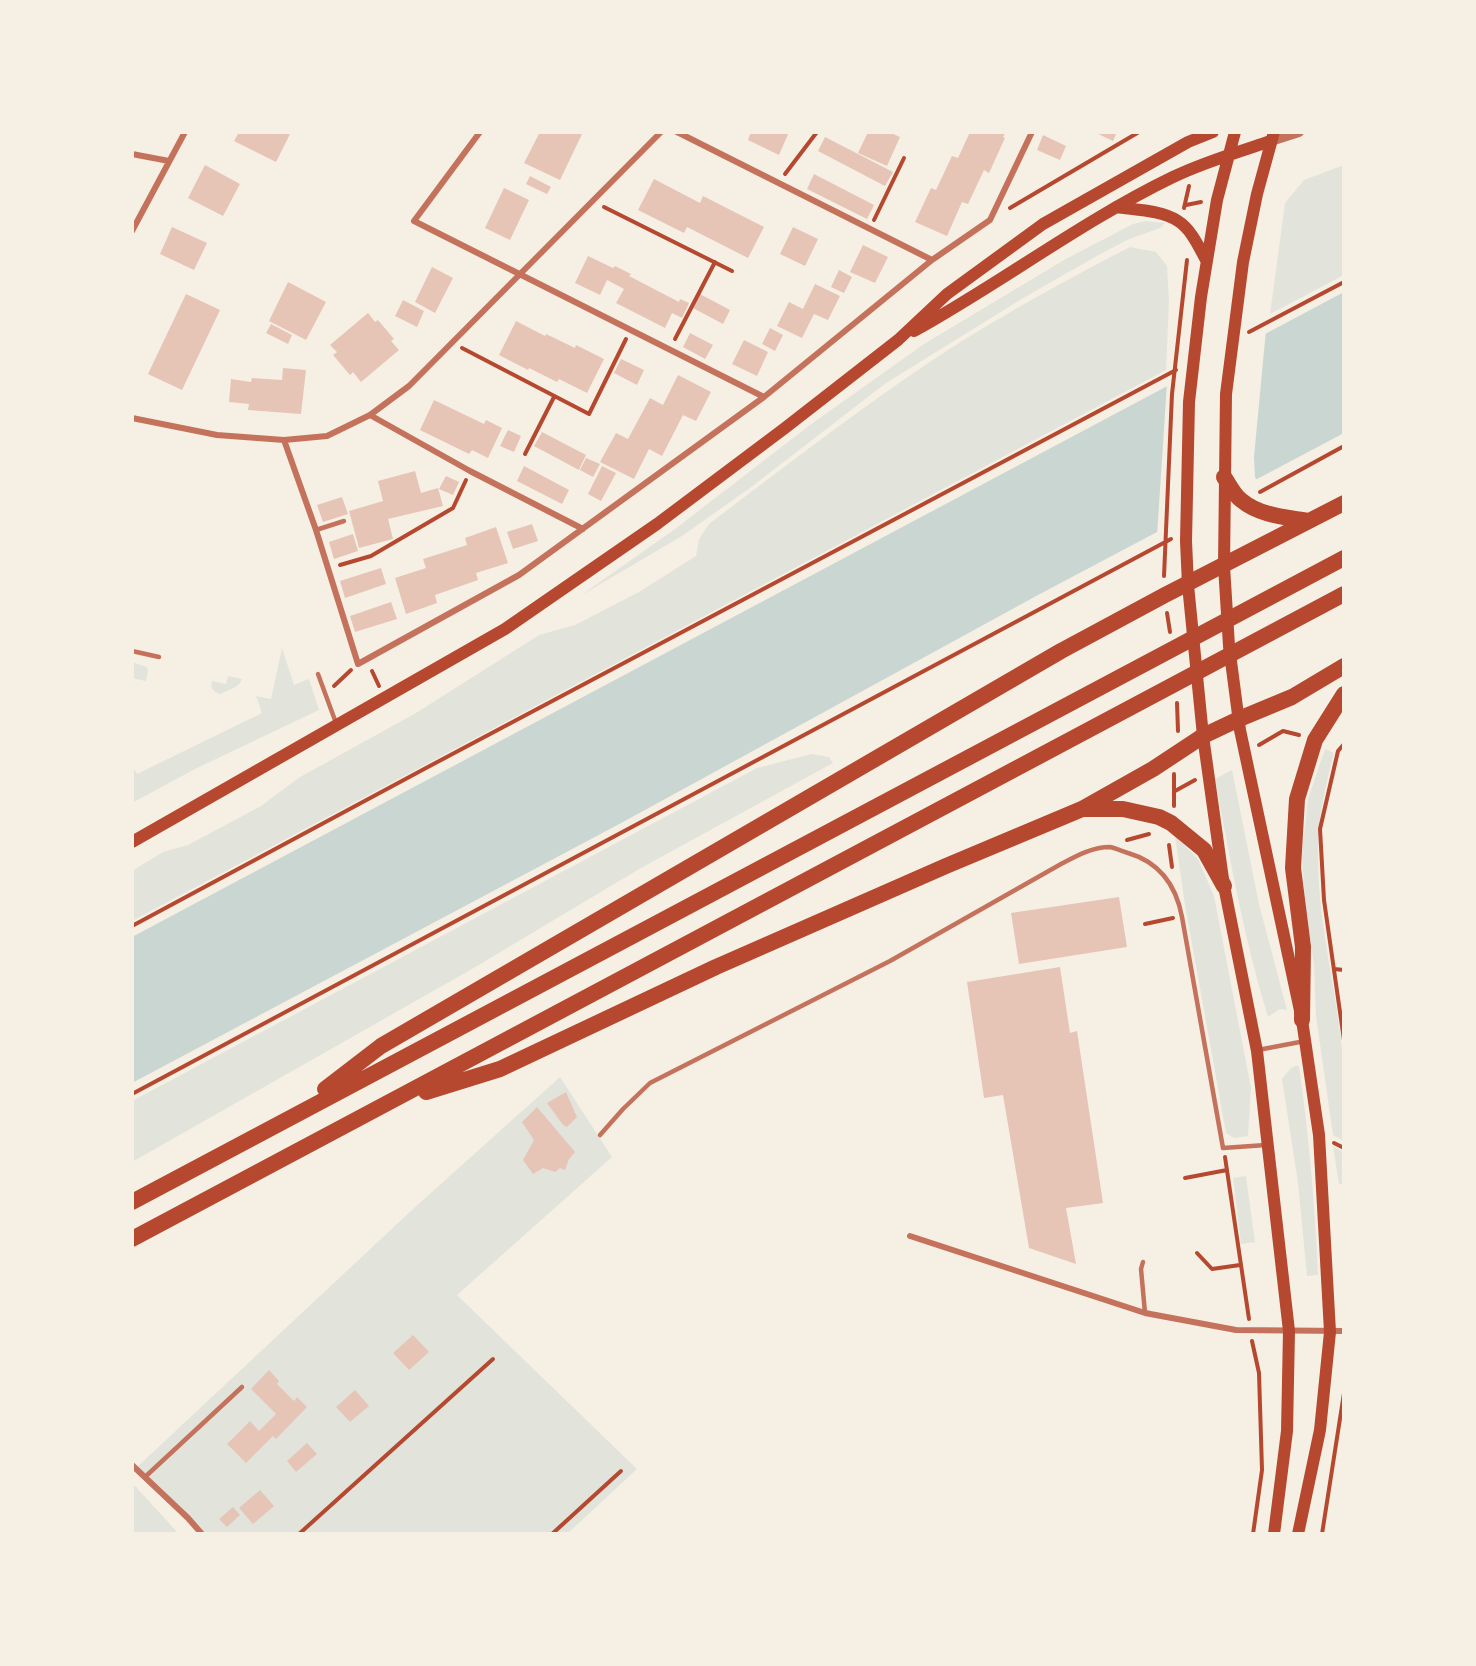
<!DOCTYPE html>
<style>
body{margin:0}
#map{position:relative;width:1476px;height:1666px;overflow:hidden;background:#f6efe4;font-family:"Zilla Slab",serif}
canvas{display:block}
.frame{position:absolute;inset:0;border:134px solid #f6efe4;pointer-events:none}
</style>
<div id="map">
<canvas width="1476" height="1666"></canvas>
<div class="frame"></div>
</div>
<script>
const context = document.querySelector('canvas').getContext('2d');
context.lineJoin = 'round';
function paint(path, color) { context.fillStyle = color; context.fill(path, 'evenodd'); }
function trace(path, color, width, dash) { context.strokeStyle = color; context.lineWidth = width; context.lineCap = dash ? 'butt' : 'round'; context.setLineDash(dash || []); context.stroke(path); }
const green = new Path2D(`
 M1344 165V275L1270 314 1285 203 1304 180Z
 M1145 221 1165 223 1160 228 1127 240 1095 257 1025 297 886 383 750 488 682 536 580 596 675 529 810 425 924 344 1064 260 1133 224Z
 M1130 247 1156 252 1167 266 1169 302 1166 370 132 921V871L163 852 188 845 261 806 300 777 416 713 539 635 575 625 639 592 696 556 699 539 709 524C787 465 865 404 948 350 1007 312 1068 279 1130 247Z
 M282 648 294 685 309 679 319 710 195 769 132 803V766L137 774 262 713 256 696 271 699Z
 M132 662 147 667 148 670 146 681 132 678Z
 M228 676 242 679C240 687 228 690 221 694 213 692 210 689 212 681L226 684Z
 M1325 749 1334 753C1325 787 1317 822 1318 857 1318 919 1334 979 1341 1040 1345 1073 1344 1108 1344 1141L1333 1135 1316 1016 1314 965 1305 905 1302 854 1308 799Z
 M812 754 829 757 833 763 641 868 472 969 132 1162V1101L757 768Z
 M1232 770 1259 904 1287 1010 1280 1009 1268 1017C1244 939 1230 859 1215 779Z
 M1175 836 1198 859 1214 896 1251 1088 1248 1136 1234 1138 1226 1133 1185 905Z
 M1295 1066H1299C1309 1136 1315 1205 1318 1275L1307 1276 1298 1183 1282 1079 1291 1068Z
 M560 1077 612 1157 457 1295 637 1469 567 1534H198L136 1468 413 1209Z
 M1333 1146 1344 1152V1184H1339Z
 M1246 1176 1255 1242 1241 1244 1233 1178Z
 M132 1484 136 1487 179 1534H132Z`);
const water = new Path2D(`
 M1344 292V433L1038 595 623 822 132 1083V937Z`);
const pier = new Path2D(`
 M1266 330 1254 457 1255 477 1258 482 1157 535 1167 383Z`);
const building = new Path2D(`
 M239 132H291L276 162 234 141Z
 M540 132H583L560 180 524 163Z
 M751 132H789L779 155 748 140Z
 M868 132H889L900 137 887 166 858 153Z
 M970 132H1006L1003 137 1005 138 989 173 984 170 968 204 962 202 947 236 915 222 931 188 936 190 952 156 958 158Z
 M1094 132H1117L1113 141Z
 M1043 135 1066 146 1060 160 1037 150Z
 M825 137 893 172 885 186 818 151Z
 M205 165 240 184 223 216 188 198Z
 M814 174 874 205 867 219 807 189Z
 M530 176 551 187 547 194 526 184Z
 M654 179 700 203 703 196 764 227 748 258 687 227 684 233 638 210Z
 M504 188 529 200 510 240 485 228Z
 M172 227 207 243 194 270 160 254Z
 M793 227 818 239 805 266 780 254Z
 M863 245 888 257 875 283 850 272Z
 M588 256 613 268 615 266 631 274 629 276 679 302 680 299 689 303 682 318 672 313 665 328 616 303 624 289 607 280 600 295 575 283Z
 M432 267 453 278 435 313 415 302Z
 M839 270 852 277 844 293 831 287Z
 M288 282 326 302 306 340 269 321Z
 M815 284 840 296 828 320 814 314 802 338 777 326 789 302 803 309Z
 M186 294 220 310 182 390 148 374Z
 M700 294 730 310 723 324 693 308Z
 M403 300 424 311 417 327 395 316Z
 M368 313 375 322 378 320 394 339 391 341 399 350 361 382 353 372 350 375 333 355 337 352 330 345Z
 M516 321 545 336 546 334 575 348 576 345 604 359 587 393 559 379 557 382 529 368 528 370 499 355Z
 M271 324 292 335 288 344 266 333Z
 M770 328 783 335 775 351 762 344Z
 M690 333 713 345 705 359 683 347Z
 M744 340 768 352 757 376 732 364Z
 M621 359 644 370 637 385 614 373Z
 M283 368 306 370 301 414 248 410 249 404 229 402 231 379 251 382 252 378 282 380Z
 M678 375 711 392 696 421 683 415 662 456 649 449 634 479 600 462 616 433 628 439 650 398 663 405Z
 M434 400 484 424 486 420 502 428 488 458 472 450 469 454 420 430Z
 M508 430 521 436 514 452 500 446Z
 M542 432 586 455 579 470 534 446Z
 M586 458 600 464 593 477 580 470Z
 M524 466 569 490 562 504 517 481Z
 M602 466 616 473 601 501 588 494Z
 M415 471 421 493 438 488 443 506 388 519 393 539 359 548 349 511 383 501 378 481Z
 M446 476 459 482 453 495 439 489Z
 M342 497 348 514 323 522 317 505Z
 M532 524 538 541 513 549 507 532Z
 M496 527 508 563 476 573 478 580 435 595 437 603 406 614 395 578 426 568 423 559 467 545 465 538Z
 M353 534 358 551 334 559 329 542Z
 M381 568 386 584 345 598 340 581Z
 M391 602 397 619 355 632 350 616Z
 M1119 897 1127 947 1019 964 1011 913Z
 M1060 967 1070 1033 1077 1031 1103 1203 1066 1208 1076 1264 1029 1248 1003 1095 984 1098 967 982Z
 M566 1092 577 1117 567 1127 563 1125 547 1103Z
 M537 1107 575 1152 569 1159 565 1170 560 1168 555 1172 543 1168 533 1174 523 1160 534 1140 522 1122Z
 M413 1335 429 1352 409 1370 393 1353Z
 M269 1370 279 1381 277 1384 294 1401 297 1397 307 1407 276 1439 273 1436 246 1463 227 1444 250 1421 259 1431 276 1414 251 1389Z
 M355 1390 369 1406 350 1422 336 1407Z
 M307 1443 317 1454 296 1472 287 1461Z
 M260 1490 274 1506 253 1524 239 1508Z
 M233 1507 240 1515 227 1527 219 1519Z`);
const path = new Path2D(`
 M785 174 817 132
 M1186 205 1201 202
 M604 207 732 271
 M1010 208 1139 132
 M1184 208 1189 186
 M874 220 904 158
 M1249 332 1344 282
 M675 339 715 262
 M462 348 589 414 626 339
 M525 454 554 397
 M1260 492 1344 446
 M340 565 371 556 453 508 466 480
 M1164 576 1172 394 1187 260
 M1167 613 1170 632
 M372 671 379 686
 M334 686 351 670
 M1177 703 1178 731
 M1344 744 1338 751 1320 829 1324 900 1344 1040
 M1259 745 1283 731 1299 735
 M1175 791 1195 780
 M1174 806V774
 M1127 840 1149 834
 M1169 845 1172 867
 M1145 924 1173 918
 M132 926 426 768 1176 370
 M1334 969 1344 970
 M132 1094 1171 539
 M1334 1143 1344 1148
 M1225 1157 1249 1319
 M1185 1178 1227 1170
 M1197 1253 1212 1269 1240 1265
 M1252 1341 1259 1373 1262 1470 1253 1534
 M299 1534 493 1359
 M552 1534 621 1471
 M1322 1534 1344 1393`);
const service = new Path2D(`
 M316 530 344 521
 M132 651 159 657
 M318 674 336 723
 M1258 1050 1305 1041
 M600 1135 623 1109 650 1083 890 961 1061 864C1076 856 1092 847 1110 847 1115 848 1122 851 1128 853 1159 862 1176 885 1182 917L1223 1148 1266 1145
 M1143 1262 1141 1269 1145 1313
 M145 1477 242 1387`);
const minor = new Path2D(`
 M480 132 414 221 764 397
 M677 132 932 260
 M132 154 169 161
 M132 231 185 132
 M370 415 470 471 583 529
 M132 418 217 435 284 440 327 436 370 415 409 386 661 132
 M284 440 316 530 358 664 519 575 764 397 932 260 990 220 1032 132
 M910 1236 1145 1313 1236 1330 1344 1331
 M132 1465 188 1518 202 1534`);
const tertiary = new Path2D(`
 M1271 141 1299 132`);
const secondary = new Path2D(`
 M1235 132 1217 200 1201 297 1189 402 1186 541 1188 585 1203 736 1224 886 1257 1051 1289 1331 1287 1431 1274 1534
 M1274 132 1257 194 1243 262 1226 394 1224 566 1229 646 1240 730 1302 1020 1319 1135 1330 1332 1320 1430 1298 1534
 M1116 207C1135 210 1161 210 1178 221 1191 229 1199 247 1206 260
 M914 331C1001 283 1082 221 1173 177 1204 162 1238 152 1271 141
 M132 842 505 629 657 524 785 428 898 340 947 294 1043 224 1188 142 1213 132`);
const trunk = new Path2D(`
 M1224 477C1229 484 1234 495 1241 500 1260 516 1286 517 1309 521
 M1083 809H1123L1159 817 1171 823 1204 850 1224 886
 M1302 1020 1303 947 1293 868 1297 799 1315 740 1344 694
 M325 1089 381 1046 1061 651 1165 595 1344 503
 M426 1092 500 1069 716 967 946 866 1082 809 1153 769 1203 736 1239 719 1292 697 1344 666
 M132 1202 1344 558
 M132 1239 1344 594`);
paint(green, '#e2e4dc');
paint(water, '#c9d6d2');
paint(pier, '#f6efe4');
paint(building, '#e6c5b7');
trace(path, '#b5482f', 4);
trace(service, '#c5725c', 4.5);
trace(minor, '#c5725c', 6);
trace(tertiary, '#c5725c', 10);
trace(secondary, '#b5482f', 12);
trace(trunk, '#b5482f', 16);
</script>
